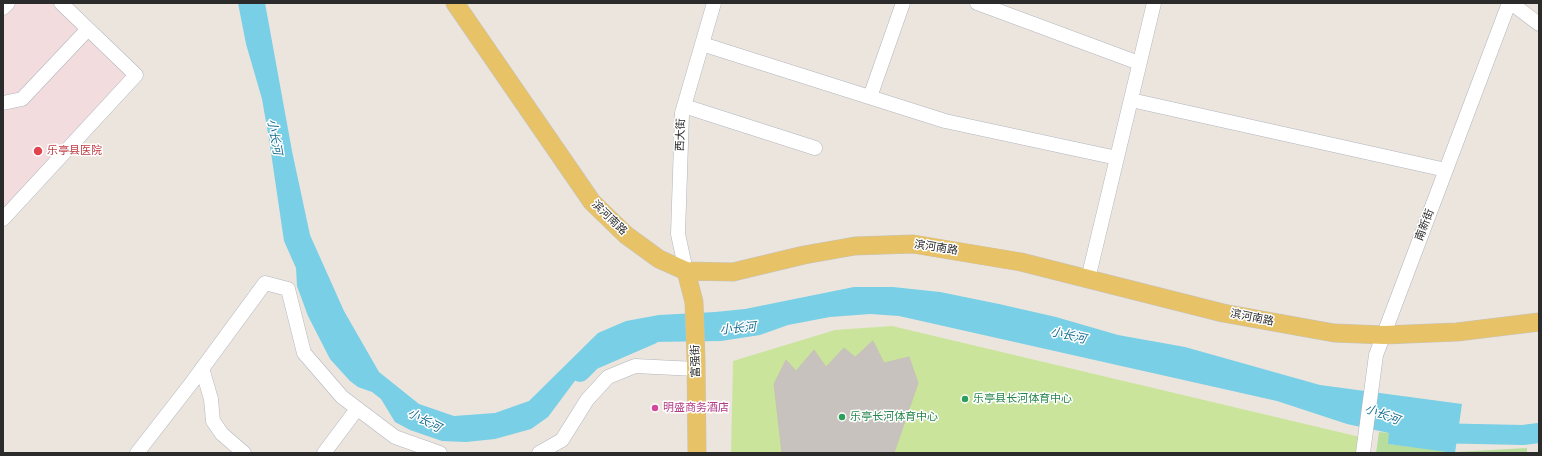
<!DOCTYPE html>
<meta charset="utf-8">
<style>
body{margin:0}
#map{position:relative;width:1542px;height:456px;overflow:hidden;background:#ece5de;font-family:"DM Sans",sans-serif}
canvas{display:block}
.frame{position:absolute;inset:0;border:4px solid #2b2b2b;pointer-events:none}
</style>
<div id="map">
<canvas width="1542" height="456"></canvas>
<div class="frame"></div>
</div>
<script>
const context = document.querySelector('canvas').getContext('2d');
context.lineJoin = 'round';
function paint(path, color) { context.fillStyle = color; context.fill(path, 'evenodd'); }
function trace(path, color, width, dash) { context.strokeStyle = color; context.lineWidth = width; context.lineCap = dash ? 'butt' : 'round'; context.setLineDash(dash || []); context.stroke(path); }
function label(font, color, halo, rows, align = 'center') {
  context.font = font + ' "DM Sans","Noto Sans SC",sans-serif'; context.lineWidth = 3; context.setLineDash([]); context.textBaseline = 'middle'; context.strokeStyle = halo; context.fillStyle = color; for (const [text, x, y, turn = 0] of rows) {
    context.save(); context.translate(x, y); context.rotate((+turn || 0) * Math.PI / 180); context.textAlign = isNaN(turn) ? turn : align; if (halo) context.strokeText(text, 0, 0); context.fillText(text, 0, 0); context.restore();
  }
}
const medical = new Path2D(`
 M3 3H71L144 74 3 227Z`);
const green = new Path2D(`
 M1379 432 1390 433 1389 444 1455 452 1527 448V453H1376Z`);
const pitch = new Path2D(`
 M892 326 1360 437 1357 453H731L733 361 835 330Z`);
const water = new Path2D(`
 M238 3H265L292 151 310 235 344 311 379 372 419 404 454 416 495 413 529 401 598 333 626 321 659 315 715 312 745 309 854 287H893L940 292 999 304 1056 317 1118 335 1185 347 1320 385 1462 404 1455 453 1388 444 1389 433 1347 424 1277 401 899 316 870 314 830 317 788 325 760 335 721 341 651 342 621 346 601 356 583 370 548 417 531 429 495 439 466 442 442 441 410 430 395 422 381 399 372 392 358 387 350 381 330 359 308 316 297 286 296 268 284 241 269 139 262 99 246 44Z`);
const river = new Path2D(`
 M580 372 592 360 652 334
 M1430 433 1523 435 1539 433`);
const building = new Path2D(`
 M873 341 884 363 909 357 918 383 894 453H782L774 384 786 360 796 371 814 350 826 367 844 348 855 357Z`);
const minor = new Path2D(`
 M977 3 1139 63
 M1511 3 1539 24
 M3 8 8 3
 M702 44 945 121 1117 158
 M870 97 903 3
 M1131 100 1446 170
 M3 103 22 99 88 29
 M684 106 815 148
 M3 219 136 75 61 3
 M686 271 678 234 682 113 714 3
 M1088 279 1154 3
 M202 368 211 399 213 421 222 434 244 453
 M137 453 193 381 265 283 288 289 304 353 342 397 395 437 440 453
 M324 453 357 409
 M539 453 562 440 587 400 608 377 635 366 696 369
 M1363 453 1376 355 1509 3`);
const major = new Path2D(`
 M455 3 592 202 626 235 659 259 686 271 733 272 804 255 855 246 913 244 1021 262 1223 313 1334 333 1384 335 1457 332 1539 322
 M686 271 694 302 696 359 697 453`);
const markers = [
 [38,151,5,"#e0444e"],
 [965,399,4,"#2e9e5b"],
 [655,408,4,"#d1479c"],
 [842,417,4,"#2e9e5b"]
];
const streetNames = [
 ["西大街",681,135,-88],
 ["滨河南路",609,218,44],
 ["南新街",1425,225,-69],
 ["滨河南路",936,248,9],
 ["滨河南路",1252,318,11],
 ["富强街",696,361,-91]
];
const healthNames = [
 ["乐亭县医院",47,151]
];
const leisureNames = [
 ["乐亭县长河体育中心",973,399],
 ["乐亭长河体育中心",850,417]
];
const hotelNames = [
 ["明盛商务酒店",663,408]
];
const waterNames = [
 ["小长河",274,137,80],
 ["小长河",738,329,-5],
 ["小长河",1068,336,13],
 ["小长河",1382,415,21],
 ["小长河",424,421,28]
];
paint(medical, '#f2dcde');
paint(green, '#b8de9e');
paint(pitch, '#cae59b');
paint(water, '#78cfe6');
trace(river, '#78cfe6', 20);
paint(building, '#c7c2bd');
trace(building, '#c7c1b8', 1);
trace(minor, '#b1b5bd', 15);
trace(major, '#c4c4c4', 19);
trace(minor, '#fff', 14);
trace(major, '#e7c267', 18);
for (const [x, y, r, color] of markers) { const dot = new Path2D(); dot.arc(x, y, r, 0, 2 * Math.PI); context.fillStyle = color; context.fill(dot); trace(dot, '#fff', 1.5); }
label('11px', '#2b2b2b', '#fff', streetNames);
label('11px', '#be3a42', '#fff', healthNames, 'left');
label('11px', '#27864d', '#fff', leisureNames, 'left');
label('11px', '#b23c85', '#fff', hotelNames, 'left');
label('italic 12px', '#176f93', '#fff', waterNames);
</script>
